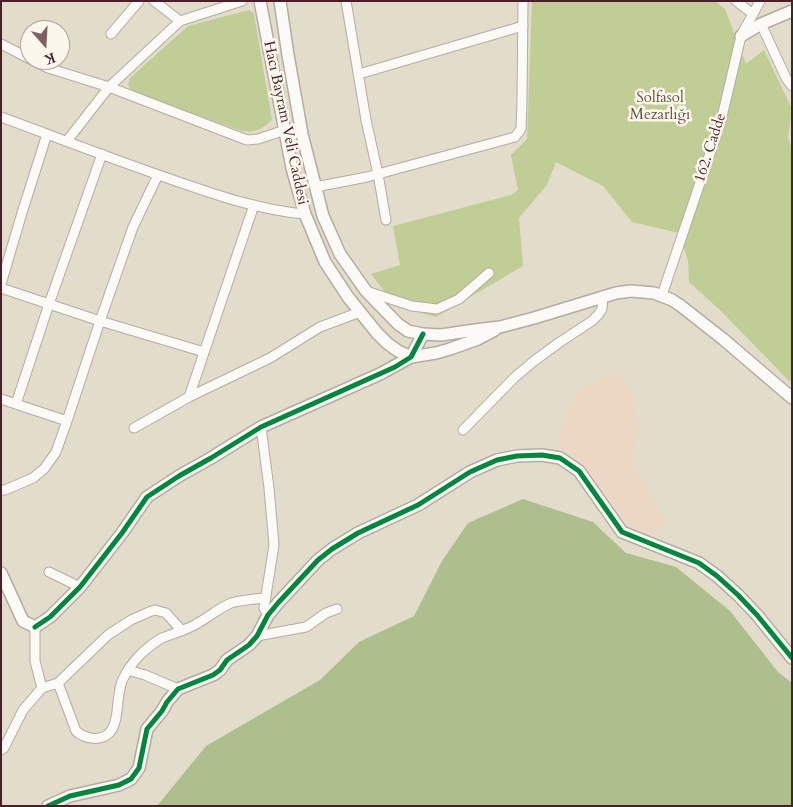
<!DOCTYPE html>
<meta charset="utf-8">
<style>
body{margin:0}
#map{position:relative;width:793px;height:807px;overflow:hidden;background:#e2dcca;font-family:Cardo,serif}
canvas{display:block}
.frame{position:absolute;inset:0;border:2px solid #4a1f2b;pointer-events:none}
.north{position:absolute;left:20px;top:20px;width:50px;height:50px;box-sizing:border-box;background:#fbf7ec;border:1px solid #b4a19f;border-radius:50%;rotate:161deg;font-size:14px;font-weight:700;line-height:20px;text-align:center;color:#4a1f2b}
.north::after{content:'';display:block;margin:auto;width:18px;height:22px;background:#7f6163;clip-path:polygon(50% 0,100% 100%,50% 72%,0 100%)}
</style>
<div id="map">
<canvas width="793" height="807"></canvas>
<div class="frame"></div>
<div class="north">K</div>
</div>
<script>
const context = document.querySelector('canvas').getContext('2d');
context.lineJoin = 'round';
function paint(path, color) { context.fillStyle = color; context.fill(path, 'evenodd'); }
function trace(path, color, width, dash) { context.strokeStyle = color; context.lineWidth = width; context.lineCap = dash ? 'butt' : 'round'; context.setLineDash(dash || []); context.stroke(path); }
function label(font, color, halo, rows, align = 'center') {
  context.font = font + ' Cardo,serif'; context.lineWidth = 5; context.setLineDash([]); context.textBaseline = 'middle'; context.strokeStyle = halo; context.fillStyle = color; for (const [text, x, y, turn = 0] of rows) {
    context.save(); context.translate(x, y); context.rotate((+turn || 0) * Math.PI / 180); context.textAlign = isNaN(turn) ? turn : align; if (halo) context.strokeText(text, 0, 0); context.fillText(text, 0, 0); context.restore();
  }
}
const built = new Path2D(`
 M618 372 635 399 637 432 633 465 666 522 654 536 634 529 617 509 597 481 559 448V433L577 394 595 382Z`);
const green = new Path2D(`
 M532 1H715L725 9 746 64 764 50 792 109 788 138 792 150V381H789L721 311 689 282 688 261 679 233 632 222 603 186 556 162 547 185 519 218 523 266 436 317 396 306 371 274 400 265 393 226 511 195 518 190 511 155 527 139Z
 M249 10 254 14 272 120C261 130 257 132 242 131L132 92 128 85 130 78 188 26Z`);
const forest = new Path2D(`
 M523 499 593 522 626 553 676 567 730 611 778 672 792 683V806H157L206 746 320 680 359 642 414 616 442 561 468 523Z`);
const street = new Path2D(`
 M154 1 180 21
 M346 1 366 120 378 174 386 220
 M736 1 753 14
 M761 24 786 78 792 86
 M111 34 139 1
 M1 44 30 59
 M32 60 48 68 109 87 247 140 258 139 285 130
 M359 74 523 26
 M1 117C58 138 115 160 173 180 216 195 259 210 305 214
 M67 141 109 87 180 21 242 1
 M315 187 367 177 515 137 521 129 522 99 523 1
 M1 284 22 213 47 134
 M1 288 100 321 204 352
 M366 291 412 306 437 309 459 299 489 273
 M662 295 721 121 741 36 760 1
 M189 397 254 205
 M1 399 67 421
 M16 404 49 304 102 154
 M261 427 269 488 274 545 264 608 268 615
 M134 428 189 397 270 358 320 327 360 312
 M463 430 515 377 534 361 560 342 592 321 598 315 602 309 603 296
 M1 490H5L33 478 44 469 56 452 67 421 100 321 133 227 158 175
 M49 572 80 587
 M257 636 306 627 326 613 337 609
 M128 670 145 675 178 689
 M58 683 76 731C84 738 98 742 108 734 121 723 115 694 123 679 131 662 146 647 162 638 174 633 187 630 198 623 209 617 219 608 231 603 241 600 254 599 265 598
 M42 688 58 683 108 635 131 620 149 612 155 610 166 613 182 631
 M1 750 4 748 23 710 42 688 35 661V627`);
const secondary = new Path2D(`
 M260 1 292 168 305 214 325 262 348 297 377 333 387 343 398 351 411 357
 M280 1 288 55 302 134 323 216 340 254 366 291 398 324 408 331 423 334 441 335 475 330 500 327 534 318 616 293 631 291 654 293 672 300 681 306 723 339 792 398
 M741 36 761 24 792 11
 M411 357 423 334
 M1 573 23 621 35 627 50 617 80 587 122 533 147 497 179 476 211 458 261 427 380 374 411 357 436 353 450 349 478 339 495 330
 M48 806 70 796 119 785 131 779 139 768 147 729 162 711 167 702 178 689 213 675 220 670 227 660 249 645 257 636 268 615 278 603 318 560 332 549 358 533 418 505 470 472 497 460 517 456 542 455 560 458 579 471 622 532 699 563 717 576 738 595 757 615 792 658`);
const cycleway = new Path2D(`
 M35 627 50 617 80 587 122 533 147 497 179 476 211 458 261 427 395 367 411 357 423 334
 M48 806 70 796 119 785 131 779 139 768 147 729 162 711 167 702 178 689 213 675 220 670 227 660 249 645 257 636 268 615 278 603 318 560 332 549 358 533 418 505 470 472 497 460 517 456 542 455 560 458 579 471 622 532 699 563 717 576 738 595 757 615 792 658`);
const parkNames = [
 ["Solfasol",660,99],
 ["Mezarlığı",660,116]
];
const streetNames = [
 ["Hacı Bayram Veli Caddesi",285,123,78],
 ["162. Cadde",711,148,-72]
];
paint(built, '#ecd7c5');
paint(green, '#c0ce95');
paint(forest, '#aebf8e');
trace(street, '#b4aca2', 11);
trace(secondary, '#b4aca2', 14);
trace(street, '#fbfaf7', 9);
trace(secondary, '#fbfaf7', 11);
trace(cycleway, '#00873e', 5);
label('15px', '#65503e', '#fbf7ec', parkNames);
label('15px', '#4a1f2b', '#fbf7ec', streetNames);
</script>
